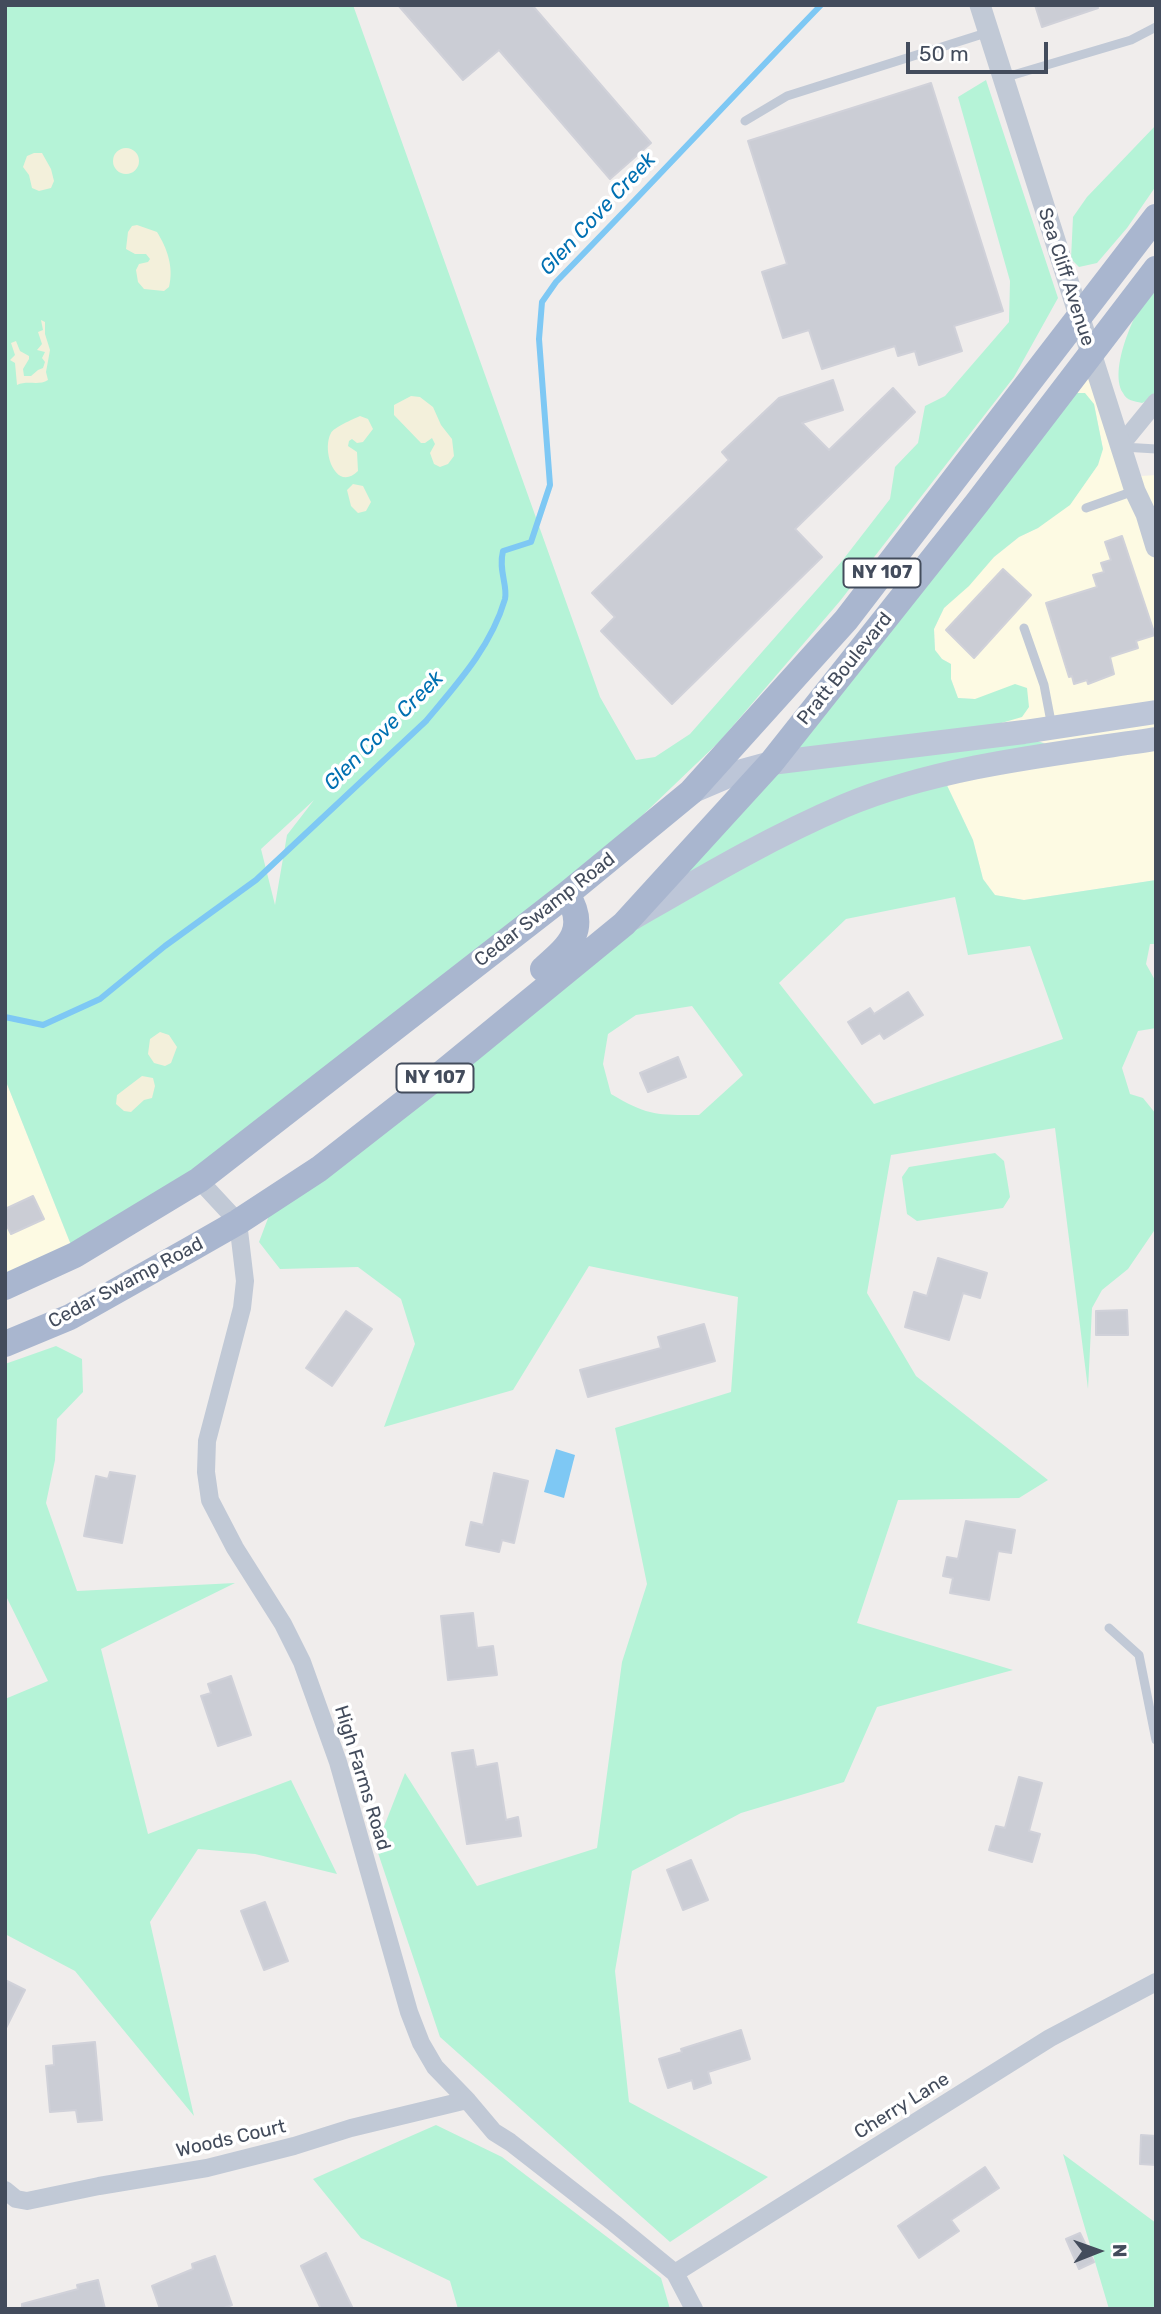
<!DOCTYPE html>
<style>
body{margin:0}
#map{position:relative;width:1161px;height:2314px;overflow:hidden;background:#f0edec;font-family:Rubik,sans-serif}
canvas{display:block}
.frame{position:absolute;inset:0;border:7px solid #434c5c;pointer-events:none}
.north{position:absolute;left:1063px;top:2216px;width:70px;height:70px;-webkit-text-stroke:5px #fff;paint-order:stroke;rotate:89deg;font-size:19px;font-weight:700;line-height:28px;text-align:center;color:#434c5c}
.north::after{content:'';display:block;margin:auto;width:24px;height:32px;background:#434c5c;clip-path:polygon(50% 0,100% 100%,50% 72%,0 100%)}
.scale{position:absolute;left:906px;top:42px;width:142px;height:32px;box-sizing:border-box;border:4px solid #434c5c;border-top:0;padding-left:9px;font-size:21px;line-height:24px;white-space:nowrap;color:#434c5c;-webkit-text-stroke:5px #fff;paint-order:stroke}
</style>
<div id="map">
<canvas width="1161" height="2314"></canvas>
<div class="frame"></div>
<div class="north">N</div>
<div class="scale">50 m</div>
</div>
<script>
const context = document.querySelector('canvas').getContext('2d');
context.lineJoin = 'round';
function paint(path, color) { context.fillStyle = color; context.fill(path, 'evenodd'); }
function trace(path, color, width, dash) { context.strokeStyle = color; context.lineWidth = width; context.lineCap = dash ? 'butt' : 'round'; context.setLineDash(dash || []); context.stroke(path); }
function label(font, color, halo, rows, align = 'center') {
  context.font = font + ' Rubik,sans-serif'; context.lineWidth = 7; context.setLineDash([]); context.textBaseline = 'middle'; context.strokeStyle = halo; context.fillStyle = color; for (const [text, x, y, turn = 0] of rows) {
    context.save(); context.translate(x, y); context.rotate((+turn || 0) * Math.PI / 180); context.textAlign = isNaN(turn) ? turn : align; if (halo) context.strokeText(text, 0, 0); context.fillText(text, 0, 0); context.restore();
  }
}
const commercial = new Path2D(`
 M1090 359 1127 477 1156 475V880L1024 900 994 895 983 879 973 840 943 777 1045 743 990 726 975 699 958 698 951 679V664L942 659 935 650 934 629 944 608 969 585 994 557 1019 537 1038 528 1103 449 1094 404 1073 393Z
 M5 1079 75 1255 5 1293Z`);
const green = new Path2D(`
 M5 5H353L600 697 636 760 655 757 690 734 842 561 890 499 895 467 918 443 925 406 945 396 1009 322 1010 281 958 97 986 80 1058 298 1014 377 840 601 720 741 601 855 329 1073 75 1255 5 1079ZM314 800 287 835 275 905 261 849Z
 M1156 125V186L1127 228 1097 263 1079 267 1071 259 1073 217 1087 197Z
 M1156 280V392L1151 399 1142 403C1134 401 1127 401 1123 393 1107 367 1140 301 1156 280Z
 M1073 393H1085L1094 404 1103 449 1098 465 1070 505 1038 528 1019 537 994 557 969 586 944 608 934 629 935 650 942 659 951 664V679L958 698 975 699 1015 684 1027 688 1029 707 1022 717 991 726 1046 744 943 777 973 840 983 879 995 895 1024 900 1156 880V944H1150L1146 964 1156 982V1028L1138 1031 1122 1068 1130 1094 1143 1098 1156 1114V1228L1128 1269 1102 1290 1092 1308 1088 1389 1055 1128 891 1155 867 1293 916 1376 1048 1480 1019 1498 898 1500 857 1623 1013 1670 877 1707 844 1782 741 1813 632 1871 615 1971 629 2102 768 2177 670 2242 440 2037 376 1847 405 1773 477 1886 597 1848 622 1662 647 1584 615 1428 731 1392 738 1297 589 1266 513 1390 384 1427 415 1344 401 1299 358 1267 280 1269 259 1242 270 1213 624 927ZM955 897 968 955 1030 946 1063 1039 874 1104 779 983 846 919ZM692 1006 743 1075 699 1115C657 1115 648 1116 611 1094L603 1064 608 1034 636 1015Z
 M995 1153 1004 1161 1010 1197 1003 1208 917 1221 907 1214 902 1177 909 1167Z
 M56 1346 82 1359 83 1392 57 1419 55 1460 46 1503 77 1591 235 1583 101 1649 148 1834 291 1780 337 1874 255 1854 198 1849 150 1922 194 2116 75 1971 5 1934V1699L48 1681 5 1594V1364Z
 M436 2125 502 2157 661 2278 670 2309H458L450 2281 361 2238 313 2179Z
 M1063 2154 1156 2223V2309H1109Z`);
const sand = new Path2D(`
 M113 161a13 13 0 1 1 26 0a13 13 0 1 1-26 0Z
 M34 153H42L51 169 54 181 51 188 39 191 32 188 29 175 23 167 27 156Z
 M137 225 157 232C167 248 174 267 169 287L164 291 144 289 138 282 136 270 139 264 148 262 150 259 146 254H135L126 249 128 232 132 226Z
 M41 320 45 322V334L50 350 46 372 48 380C39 386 27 380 17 385L15 363 10 360 15 355 11 343 16 341 20 351 29 356V359L23 369 24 376H31L38 370 43 368 45 362 42 358 45 352 37 350 42 344 38 332 43 330Z
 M411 396 420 397 433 407 441 425 452 439 454 456 448 464 440 467 434 464 430 453 435 444 432 438 425 443H421L394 415V405Z
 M360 416 368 419 373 429 363 442 357 443 352 439 349 441 348 446 357 452 358 471C336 493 321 451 331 433 333 428 353 419 360 416Z
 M353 484 363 486 371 502 366 511 358 513 351 506 347 490Z
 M160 1032 169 1035 177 1047 171 1063 165 1066 154 1063 148 1054 150 1039Z
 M142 1076 153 1078 155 1086 152 1098 144 1100 131 1112 124 1111 116 1104 117 1095Z`);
const water = new Path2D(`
 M556 1449 575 1455 564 1498 544 1492Z`);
const stream = new Path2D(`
 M5 1017 43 1025 100 999 165 946 256 880 426 721C457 684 491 647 505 599 508 586 498 570 503 551L531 542 550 485 539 339 542 302 556 282C645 191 732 97 821 5`);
const building = new Path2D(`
 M398 5H532L651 143 610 179 499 50 463 80Z
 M1035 5H1097L1098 8 1042 27Z
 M931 83 1003 311 954 326 962 351 919 365 915 351 898 356 895 346 822 369 809 330 783 338 762 272 787 264 748 141Z
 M833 380 843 410 802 423 829 450 893 388 915 412 795 529 822 557 672 704 601 631 615 617 592 593 729 460 722 452 779 398Z
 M1122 536 1155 635 1136 641 1138 648 1110 657 1114 674 1088 684 1087 680 1074 684 1072 676 1069 677 1046 603 1097 587 1093 575 1104 572 1101 563 1111 560 1105 542Z
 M1003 569 1031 595 974 658 946 630Z
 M908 992 923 1015 884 1039 880 1033 862 1044 848 1022 870 1008 874 1014Z
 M678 1057 686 1077 648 1092 640 1073Z
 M33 1196 44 1219 11 1234 5 1222V1209Z
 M938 1258 987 1273 980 1298 963 1293 949 1340 905 1327 914 1292 927 1296Z
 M1127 1310 1128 1335H1096V1311Z
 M346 1311 372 1329 332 1386 306 1368Z
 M704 1324 715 1361 588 1397 580 1370 661 1348 658 1337Z
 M110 1472 135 1476 122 1543 84 1536 96 1476 108 1479Z
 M494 1473 528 1481 514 1543 502 1540 499 1552 466 1545 471 1522 483 1525Z
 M966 1521 1015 1530 1011 1553 998 1551 989 1600 950 1593 953 1578 943 1576 947 1557 958 1559Z
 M473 1613 477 1648 493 1646 497 1675 448 1680 441 1616Z
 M231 1676 251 1735 218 1746 201 1696 211 1693 208 1684Z
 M473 1750 476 1767 497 1763 506 1820 518 1817 521 1836 467 1844 452 1753Z
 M1019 1777 1042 1783 1029 1831 1040 1834 1032 1862 989 1850 996 1826 1005 1828Z
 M691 1860 708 1900 683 1910 667 1870Z
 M265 1902 288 1961 264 1970 241 1911Z
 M5 1980 25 1990 5 2030Z
 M741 2030 750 2059 708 2072 711 2083 694 2089 692 2080 668 2088 659 2059 682 2052 681 2049Z
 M95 2042 102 2120 78 2122 76 2110 50 2112 46 2066 54 2065 53 2046Z
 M1141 2135 1156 2136V2165L1140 2164Z
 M985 2167 999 2188 951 2220 959 2231 919 2258 898 2226Z
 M1080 2233 1094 2262 1079 2269 1066 2239Z
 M326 2253 353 2309H321L301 2266Z
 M215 2256 232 2305 221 2309H160L152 2286 193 2269 192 2264Z
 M98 2280 105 2309H22V2304L78 2289 77 2285Z`);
const service = new Path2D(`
 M1003 78 1131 40 1156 27
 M745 121 787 96 989 32
 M1123 447 1156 449
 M1086 508 1134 491
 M1024 628 1044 685 1052 727
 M1109 1628 1139 1655 1156 1740`);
const minor = new Path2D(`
 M1120 446 1156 402
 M199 1180 238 1222 245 1281 242 1308 207 1441 206 1472 210 1500 235 1548 283 1624 302 1662 338 1762 409 2012 421 2043 435 2067 467 2100 494 2132 510 2142 614 2223 675 2273 694 2309
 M5 2190 16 2199 27 2201 99 2186 207 2168 294 2146 351 2128 467 2100
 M675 2273 1050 2038 1156 1982`);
const tertiary = new Path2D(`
 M980 5 1135 491 1146 514 1156 547`);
const secondary = new Path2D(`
 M691 792 738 772 771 763 1024 732 1156 712
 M633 918C702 878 771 837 844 806 939 766 1055 754 1156 739`);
const primary = new Path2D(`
 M543 969C569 946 589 930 567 894
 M5 1287 75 1255 199 1180 567 894 691 792 846 620 1156 217
 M5 1344 70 1317 189 1250 238 1222 319 1169 442 1073 624 924 771 763 977 503 1156 269`);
const shields = [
 [882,573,77],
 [435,1078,77]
];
const shieldNames = [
 ["NY 107",882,573],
 ["NY 107",435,1078]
];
const streetNames = [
 ["Sea Cliff Avenue",1066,277,72],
 ["Pratt Boulevard",845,669,-51],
 ["Cedar Swamp Road",545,910,-38],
 ["Cedar Swamp Road",126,1283,-28],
 ["High Farms Road",362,1778,73],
 ["Cherry Lane",902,2106,-32],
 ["Woods Court",231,2139,-13]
];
const waterNames = [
 ["Glen Cove Creek",598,214,-47],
 ["Glen Cove Creek",384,731,-45]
];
paint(commercial, '#fdfae3');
paint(green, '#b5f3d7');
paint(sand, '#f3f0db');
paint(water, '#7ec8f4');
trace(stream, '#7ec8f4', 6);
paint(building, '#cbcdd5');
trace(building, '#d0d1d9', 2);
trace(service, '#c1c9d6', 9);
trace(minor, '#c1c9d6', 18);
trace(tertiary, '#c1c9d6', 21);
trace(secondary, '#bdc6d8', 24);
trace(primary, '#a9b6cf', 26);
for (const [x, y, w] of shields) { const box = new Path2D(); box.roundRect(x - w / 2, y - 14.5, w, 29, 5); context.fillStyle = '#fff'; context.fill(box); trace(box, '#434c5c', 2); }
label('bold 18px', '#434c5c', null, shieldNames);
label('19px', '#434c5c', '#fff', streetNames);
label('italic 21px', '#0070b2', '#fff', waterNames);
</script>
